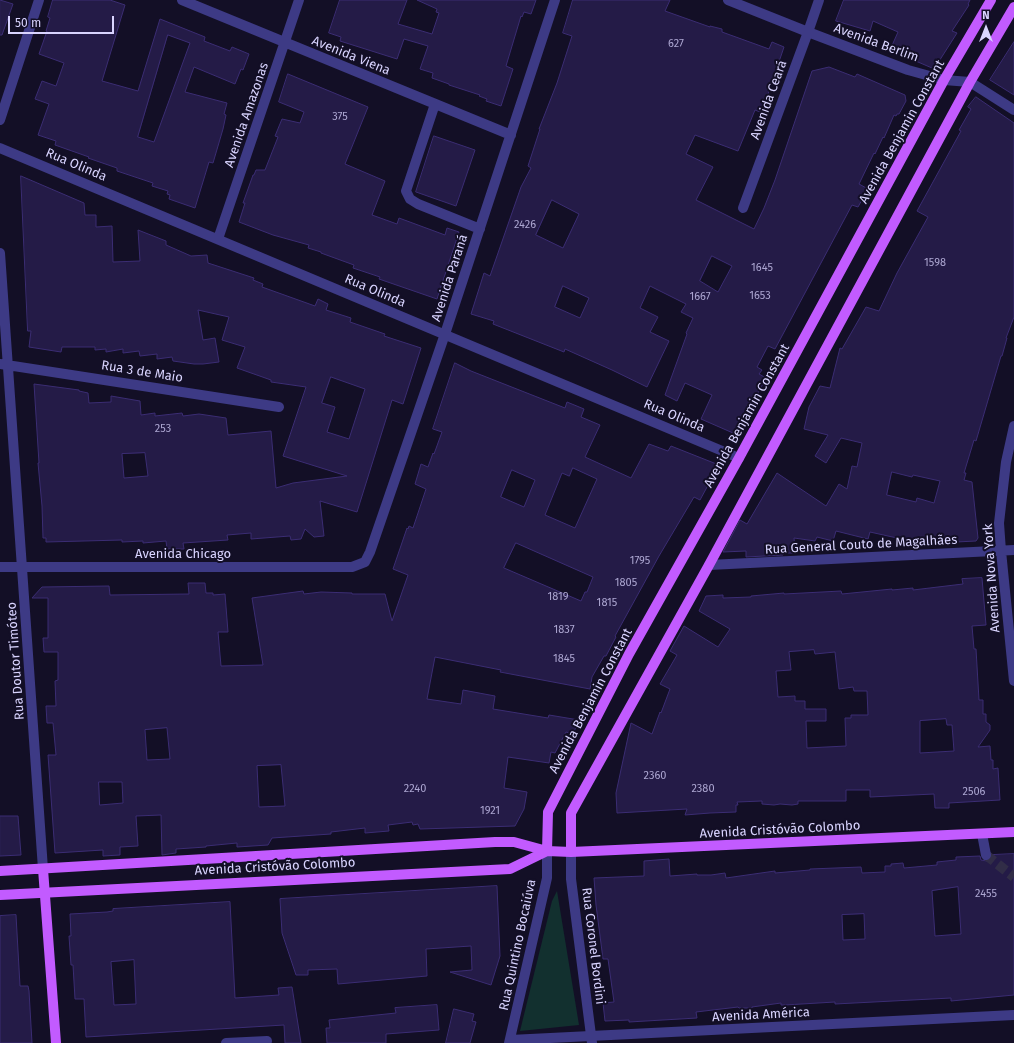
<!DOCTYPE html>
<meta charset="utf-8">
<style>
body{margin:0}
#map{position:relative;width:1014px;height:1043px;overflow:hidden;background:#130f26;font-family:"Fira Sans",sans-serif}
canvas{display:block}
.north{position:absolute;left:966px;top:8px;width:40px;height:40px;-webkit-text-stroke:3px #130f26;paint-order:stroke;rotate:0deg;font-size:11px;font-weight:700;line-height:16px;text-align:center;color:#d9d4ff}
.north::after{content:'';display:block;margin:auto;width:14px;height:18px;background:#d9d4ff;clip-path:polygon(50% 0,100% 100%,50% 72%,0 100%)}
.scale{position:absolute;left:8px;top:16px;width:106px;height:18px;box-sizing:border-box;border:2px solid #d9d4ff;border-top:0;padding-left:5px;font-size:12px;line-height:14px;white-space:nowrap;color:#d9d4ff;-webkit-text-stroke:3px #130f26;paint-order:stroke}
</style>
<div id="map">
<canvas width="1014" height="1043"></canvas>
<div class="north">N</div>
<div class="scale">50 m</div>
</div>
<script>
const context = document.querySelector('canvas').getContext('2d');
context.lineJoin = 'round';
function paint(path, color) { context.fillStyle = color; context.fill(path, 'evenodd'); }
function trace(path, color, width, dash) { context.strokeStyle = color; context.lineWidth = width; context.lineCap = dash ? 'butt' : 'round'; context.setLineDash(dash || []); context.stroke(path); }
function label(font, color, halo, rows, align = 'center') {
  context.font = font + ' "Fira Sans",sans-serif'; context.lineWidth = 4; context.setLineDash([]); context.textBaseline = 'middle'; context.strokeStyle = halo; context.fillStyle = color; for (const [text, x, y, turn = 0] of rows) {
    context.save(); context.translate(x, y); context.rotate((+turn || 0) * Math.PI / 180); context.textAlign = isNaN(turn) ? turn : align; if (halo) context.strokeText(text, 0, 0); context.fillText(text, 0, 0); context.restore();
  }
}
const green = new Path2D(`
 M557 891 579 1025 520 1031 552 901Z`);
const building = new Path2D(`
 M0 0 13 4 2 35H0Z
 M53 0H110L125 5 102 81 138 91 160 19 205 37 204 41 230 51 232 47 249 54 243 70 241 69 235 84 194 67 185 92 227 103 224 114 226 115 223 129 213 163 209 162 195 208 169 199 170 195 167 194 168 191 152 186 153 183 117 171V168L88 158 89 157 55 145 56 141 38 135 49 104 35 99 42 81 56 86 64 63 39 54 47 31H46L50 18 48 17ZM168 35 190 43 154 142 138 137Z
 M340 0H407L398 24 432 34 439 13 436 12 437 9 417 0H536L531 14 524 12 522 17 521 16 506 66 513 69 501 106 486 101 487 99 479 96 480 95 449 85V84L432 78 433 73 420 69 428 46 404 39 397 59 340 41 341 37 329 33Z
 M573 0H670L665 11 710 27V26L722 29V32L769 49 772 42 784 47 763 109 761 108 760 112 755 110 738 151 695 135 686 154 713 167 696 200 754 229 764 208 775 180 812 71 829 67 855 77 857 74 905 95 906 101 899 114H897L896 116 894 115 884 138 883 137 875 154 874 153 859 184 868 189 858 207 852 205 775 349 768 346 757 367 762 370 759 374 766 378 755 399 757 400 741 431 733 433 701 419 712 395 685 383 677 401 665 395 687 334 686 333 693 318 681 312 686 304 650 286 640 308 658 317 650 332 669 341 647 387 612 370 565 349 564 352 493 324 494 321 471 314 484 273 490 276 521 187 531 168 528 166 540 129H539L557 83 572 36 563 33ZM552 200 579 214 563 248 536 235ZM712 256 732 266 718 292 700 281ZM563 286 589 298 580 318 555 307Z
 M844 0H970L968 4 969 5 952 31 957 33 936 66 932 68 890 50 898 32 873 21 870 31 836 21Z
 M1014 42V95L990 80Z
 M288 74 368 107 345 164 385 181 372 215 397 224 399 218 445 235 447 228 459 232 437 299 379 279 380 277 353 268 354 265 321 253V252L308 248 309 245 273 235 239 222 245 203H243L253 175H254L256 170H265L278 137 275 136 282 119 300 123 304 112 279 102Z
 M976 97 1014 123V317L1006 338H1007L1002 356H1001L976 441 974 440 964 473H966L964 480 972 482 978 538 976 541 896 545 897 538 870 532 868 539 836 531 833 541 817 537 815 541 794 538 795 550H794V553H783V555L746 557V551L723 552 740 520 747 524 777 473 826 506 839 484 847 489 852 466 857 467 862 443 841 438 826 463 815 456 828 435 804 429 809 407 820 386 830 388 840 348 842 349 866 307 879 311 897 273 928 217 917 211 961 131 959 130 971 109 968 107ZM892 472 912 477 913 475 940 481 934 503 917 498 916 502 887 495Z
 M434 136 475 150 456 206 416 192Z
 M21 176 84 203 85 215H96V227L112 226 113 262 140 261 138 230 166 241V245L191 256 207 255 208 263 254 278 253 280 263 284 262 287 315 306 318 299 328 304 326 310 351 318 350 322 385 334 384 336 421 348 403 404 392 400 357 512 320 501 324 536 314 537 305 529 301 539 291 540 290 536 251 539V533L227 535 228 540 183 543 184 549H167L166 541 143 543V541L122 542V540L46 542V538H43L42 506 38 463H39L34 384 79 390V391L88 393 89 403 111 402V396L140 401 141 415 155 413V416L182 413 183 416 199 414 226 418 228 435 271 431 276 488 293 483 347 476 283 456 306 387 271 382V380L237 368 245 347 222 340 229 317 198 310 203 340 215 338 219 362 203 364H194L173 361 172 357 157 359V354L140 356 139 351 123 353V349L106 352V349L95 350V347H62L61 352 29 347 31 331H28ZM331 377 365 389 349 439 327 432 335 407 322 403ZM145 453 148 476 124 478 122 454Z
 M455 363 471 371 565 408 567 402 584 409 581 417 600 425 585 457 631 478 649 444 668 451 671 446 719 465 700 500 694 497 659 556 615 636 616 637 606 656H604L592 677 590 689 500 672 501 670 435 657 427 699 461 704 463 690 495 696 493 709 548 718 549 715 579 720 573 734 566 732 555 753 551 752 549 763 508 757 504 788 527 792 524 809 515 826 420 829 418 824 413 825 412 822 388 825 389 831 365 833V828L331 832V834L272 838 268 845 237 847V843L206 846V847L176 849V853L162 855 161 815 136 816 138 846 120 847V855L103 856V850L55 853 48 755H56L53 723H47L46 706H56L55 681 58 680V652H44L43 638H48V598H32L42 587 109 586 110 595 189 594 188 583H205L206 593H213V595L225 594 228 632H218L221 666 263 665 252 598 303 591 304 594 321 592 352 593V594H385L392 621 408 575 393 569 407 528 408 529 409 526 413 528 426 489 415 484 421 464 428 467 433 453 434 454 442 432 433 429ZM573 468 597 479 575 528 545 515 562 473 569 476ZM512 470 535 480 524 507 501 497ZM516 543 593 577 587 592H585L581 601 504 568ZM167 728 170 759 147 760 145 730ZM281 765 285 806 259 807 257 766ZM99 782H122L123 803 100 805Z
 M982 578 986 625 972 626 974 649H976L979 700H983V714H986V722L990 725V730L978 747 990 746 991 760H993V769L998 768 1000 800 949 803V808H935L934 794 870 797V790H846V801H798V804L792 805 780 804 774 805 762 804V801L737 802 738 805H736V812L710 813 685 815 687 809 617 813 616 793 631 723 652 734 660 712 661 713 670 689 660 684 677 655 670 651 684 626 718 647 730 629 699 611 706 596 723 595V598L751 597V596L784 593V594L841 591 842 594 892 589V590L913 588V590L963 584 962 579ZM814 650 815 654 835 652 839 689 853 687 854 691H867L868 715H851V718H845L846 746 807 748 806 721H826V709H805V701H795V696L778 697 776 671 791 670 789 652ZM946 719 947 725H952L954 751 920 753V721Z
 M0 816H18L21 855 0 856Z
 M1014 854V995L951 1001V998L835 1004V1002L785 1005H781V1003L752 1007V1008H739L738 1007 696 1012 697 1018 629 1022V1020L605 1021 603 1003 614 1002 608 959H603L596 905 594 878 644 876V861L669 859 670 876 697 874V875H711L725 873 726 878 775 871V873L810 870V869L861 867 862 873 885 872V866H891V864L903 863 904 868 937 865V862L956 860V857L980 856 981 860 987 861 991 860 992 855ZM958 887 961 934 935 936 932 891ZM864 914 865 939 843 940 842 915Z
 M497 886 500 956 491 985 450 972 472 970 471 946 426 949 427 976 338 984 337 969 308 970V975H296L282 933 280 899Z
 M230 902 235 998 279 995 278 988 292 987 301 1043H285L284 1025 86 1037 84 999H75L73 965H71L69 936H71L70 914 107 912 113 911V909ZM134 960 136 1004 114 1005 111 962Z
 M16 915 20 986H28L29 991 32 1043H0V916Z
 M437 1005 439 1030 386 1034V1043H327L326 1028H330L329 1020 396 1013 395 1008Z
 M454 1009 474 1014 472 1021 476 1022 470 1043H446Z`);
const minorTunnel = new Path2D(`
 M986 855 1014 877`);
const minor = new Path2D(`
 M182 0 511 135
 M728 0 808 32 908 70 944 80 970 82 1014 110
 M435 104 406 191 410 199 418 204 480 229
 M0 120 39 0
 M0 148 739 458
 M743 208 808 32 819 0
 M218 239 299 0
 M0 253 43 869
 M0 364 279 407
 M1014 426 1006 462 999 523 1001 551 1014 681
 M709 565 1014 550
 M0 567H352L365 562 370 552 445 334 555 0
 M982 834 986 855
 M571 852V879L592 1043
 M510 1040 1014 1015
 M226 1043 267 1041
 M509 1043 547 878V851`);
const major = new Path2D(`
 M547 851 548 812 629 654 739 458 944 80 991 0
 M571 852V813L709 565 970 82 1014 7
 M43 869 56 1043
 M0 871 495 842H514L547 851 571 852 1014 832
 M0 895 510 869 547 851`);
const numberNames = [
 ["627",676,44],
 ["375",340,117],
 ["2426",525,225],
 ["1598",935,263],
 ["1645",762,268],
 ["1653",760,296],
 ["1667",700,297],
 ["253",163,429],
 ["1795",640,561],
 ["1805",626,583],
 ["1819",558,597],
 ["1815",607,603],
 ["1837",564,630],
 ["1845",564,659],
 ["2360",655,776],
 ["2240",415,789],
 ["2380",703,789],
 ["2506",974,792],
 ["1921",490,811],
 ["2455",986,894]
];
const streetNames = [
 ["Avenida Berlim",876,43,20],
 ["Avenida Viena",351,56,22],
 ["Avenida Ceará",769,100,-70],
 ["Avenida Amazonas",247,115,-71],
 ["Avenida Benjamin Constant",902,132,-61],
 ["Rua Olinda",76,165,23],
 ["Avenida Paraná",450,278,-72],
 ["Rua Olinda",375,291,23],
 ["Rua 3 de Maio",142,372,9],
 ["Rua Olinda",674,416,23],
 ["Avenida Benjamin Constant",747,416,-61],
 ["Rua General Couto de Magalhães",861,545,-3],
 ["Avenida Chicago",183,554],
 ["Avenida Nova York",992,578,-94],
 ["Rua Doutor Timóteo",16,661,-94],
 ["Avenida Benjamin Constant",591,701,-62],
 ["Avenida Cristóvão Colombo",780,830,-3],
 ["Avenida Cristóvão Colombo",275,867,-3],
 ["Rua Quintino Bocaiúva",518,945,-78],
 ["Rua Coronel Bordini",593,946,83],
 ["Avenida América",761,1015,-3]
];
paint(green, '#12302f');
paint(building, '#241b47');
trace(building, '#3b2d73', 1);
trace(minorTunnel, '#312d47', 10, [10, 5]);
trace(minor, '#3d3a85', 10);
trace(major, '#c25bff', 10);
label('11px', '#aca6d1', null, numberNames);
label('13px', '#d9d4ff', '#130f26', streetNames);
</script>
